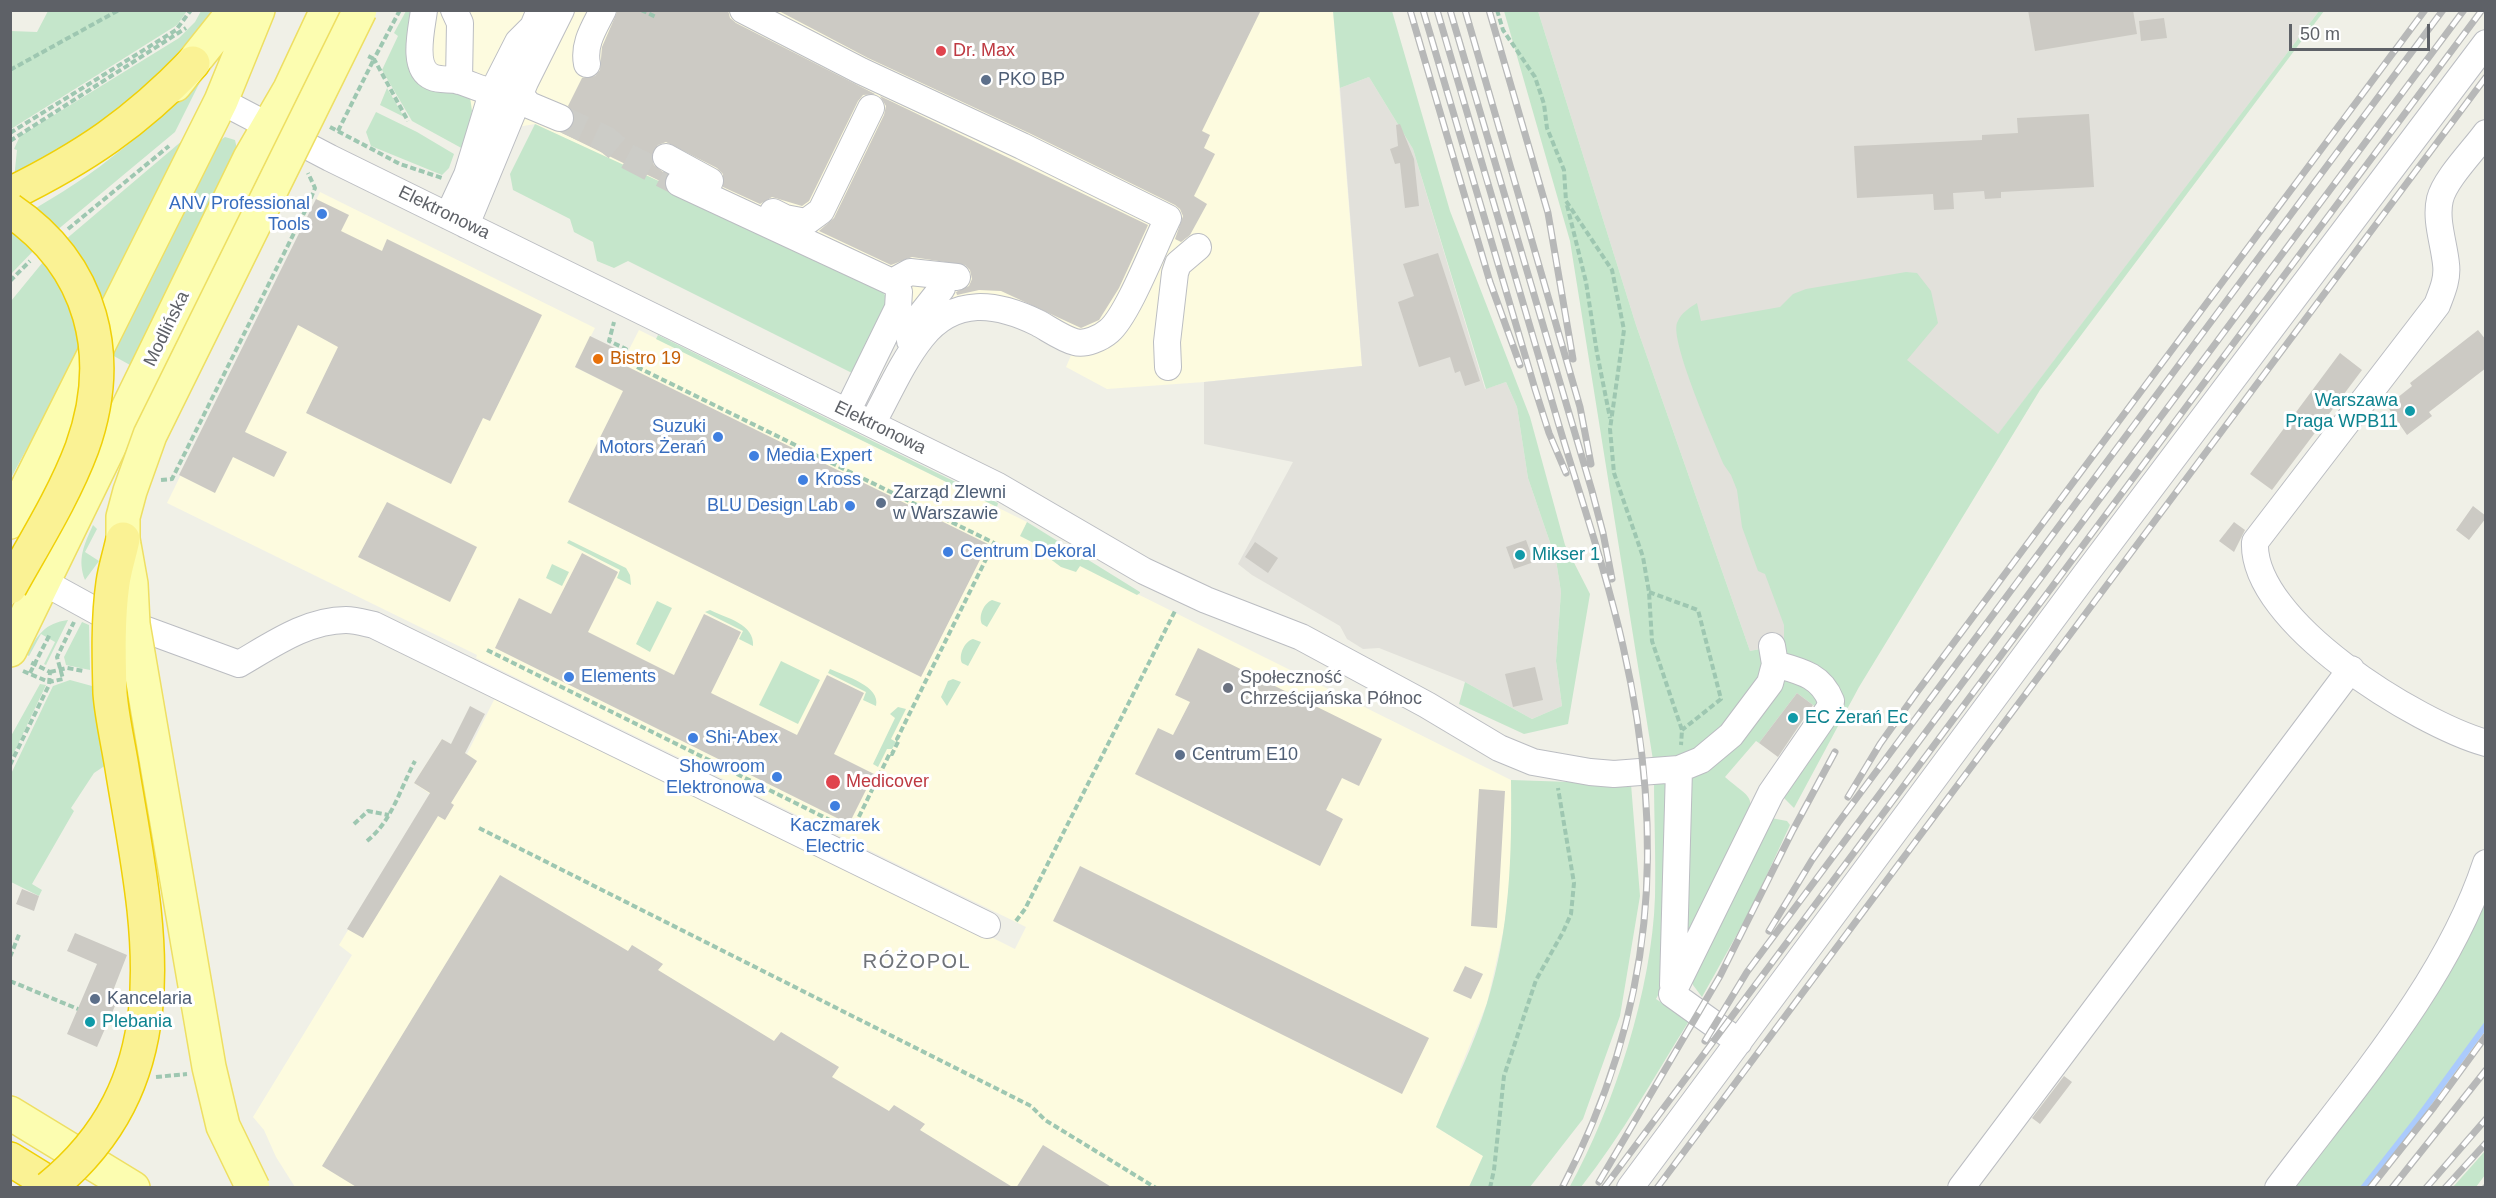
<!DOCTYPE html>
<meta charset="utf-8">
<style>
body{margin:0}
#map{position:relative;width:2496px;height:1198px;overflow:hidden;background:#f0f0e7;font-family:Helvetica,sans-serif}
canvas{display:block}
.frame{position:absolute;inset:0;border:12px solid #5e6167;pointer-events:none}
.scale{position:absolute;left:2289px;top:24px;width:141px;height:27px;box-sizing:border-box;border:3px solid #5e6167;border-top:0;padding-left:8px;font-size:18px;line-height:21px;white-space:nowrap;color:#5e6167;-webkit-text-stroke:4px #fff;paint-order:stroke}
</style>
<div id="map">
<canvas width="2496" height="1198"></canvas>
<div class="frame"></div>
<div class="scale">50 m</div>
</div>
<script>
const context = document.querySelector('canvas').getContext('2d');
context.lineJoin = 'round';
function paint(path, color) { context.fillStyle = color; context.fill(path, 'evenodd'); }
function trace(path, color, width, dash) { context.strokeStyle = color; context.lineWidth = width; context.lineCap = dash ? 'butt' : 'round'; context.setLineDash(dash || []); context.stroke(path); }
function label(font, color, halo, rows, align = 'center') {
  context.font = font + ' Helvetica,sans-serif'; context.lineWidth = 6; context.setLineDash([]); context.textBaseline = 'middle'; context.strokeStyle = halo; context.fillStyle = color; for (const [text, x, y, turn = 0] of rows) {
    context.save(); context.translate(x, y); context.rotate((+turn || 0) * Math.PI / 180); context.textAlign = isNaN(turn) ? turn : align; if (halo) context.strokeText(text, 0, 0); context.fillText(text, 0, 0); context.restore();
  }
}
const commercial = new Path2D(`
 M418 11H1333L1362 366 1204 382 1107 389 1066 367 1072 353 999 318H982L948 326 882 291 535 124 464 136 409 107Z
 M320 192 595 328 575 367 611 385 639 330 1027 522 1021 536 1511 780 1512 861 1504 928 1487 1003 1436 1127 1483 1156 1469 1187H295L276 1157 264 1130 253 1117 352 955 339 945 430 794 414 783 442 739 467 754 498 692 1015 949 1026 927 476 658 477 655 167 503Z`);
const industrial = new Path2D(`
 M1538 11H2319L1825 663 1765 648 1750 651 1636 325Z
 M1369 77 1413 149 1485 389 1506 382 1517 407 1528 478 1556 560 1561 592 1556 661 1562 706 1532 719 1465 682 1379 648 1363 649 1347 639 1340 626 1252 575 1238 564 1293 462 1204 444V382L1362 366 1340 88Z`);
const green = new Path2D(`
 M48 11V10L187 11 177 25 11 129V31L37 32Z
 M201 11H219L139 98 14 179 17 150 14 149 20 136 179 38 195 22Z
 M406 11H421V84L434 91 455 88 470 97 472 111 465 150 412 121 382 70 398 36 394 33Z
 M1333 11H1392L1450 211 1530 417 1565 545 1590 594 1568 724 1524 734 1459 704 1465 682 1532 719 1562 706 1556 661 1561 592 1556 560 1528 478 1517 407 1506 382 1486 389 1413 149 1369 77 1340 88Z
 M1504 11H1538L1636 325 1750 651 1765 648 1768 663 1737 714 1686 757 1653 760 1570 241Z
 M2319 11H2324L2040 390 1859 687 1794 808 1783 797 1821 711 1797 693 1759 743 1756 741 1725 777C1751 800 1756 793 1745 830L1656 999 1689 1021C1654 1077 1622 1135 1581 1187L1569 1188C1614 1107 1652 989 1655 897 1656 857 1654 818 1654 778L1685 775 1784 643V625L1765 574 1758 571 1742 527 1737 490 1731 475 1724 465C1714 441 1670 342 1677 323 1681 313 1689 308 1697 303L1701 321 1780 307 1793 294 1806 289 1906 272 1917 273 1931 291 1938 323 1907 360 1998 434Z
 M204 74 175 132 38 246 11 274 12 222C46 202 81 182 112 157 145 132 175 103 204 74Z
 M387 88 404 117 380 105Z
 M376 112 417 132 454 154 449 168 442 175 371 146 366 132Z
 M535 124 700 200 882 291 887 298 886 309 854 374 628 261 614 268 597 261 593 242 574 232 570 219 513 190 510 174Z
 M225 137 235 140 237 149 130 365 112 355 219 141Z
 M183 140 60 387 11 478V301L52 251Z
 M658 335 998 503 997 507 656 339Z
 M1027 522 1140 592V593L1137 595 1080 566 1076 572 1061 567 1049 558 1051 552 1020 536Z
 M93 525 97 529 85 552 99 561 85 580C77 559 84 545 93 525Z
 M569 540 626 568 630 575 631 585 617 578 620 570 567 543Z
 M552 564 569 572 562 586 546 578Z
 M992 600 1001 603 987 627 982 624C978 616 984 603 992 600Z
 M657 601 672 608 650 652 636 644Z
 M710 610C726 618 755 624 753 646L739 639 743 631 705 612Z
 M68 620 46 665 44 664 55 642 41 634 29 656 27 655C37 635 45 623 68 620Z
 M82 622 89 625 90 670 66 665 64 657Z
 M973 639 981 642 968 666 962 663C958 655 965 641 973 639Z
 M781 661 820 680 798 724 759 705Z
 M830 669C845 676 881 686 876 706L863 700 866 692 828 673Z
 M953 679 961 682 947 706 941 697 948 681Z
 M70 680 92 686 109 763 94 773 71 808 74 811 32 884 42 890 39 896 11 882 10 776 53 686Z
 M40 684 46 685 11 759V736Z
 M898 707 906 709 891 739 896 742 892 749H887L878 767 873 764 895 718 890 714Z
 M1511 780 1631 784 1640 896 1620 1016 1583 1119 1530 1187H1469L1483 1156 1436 1127C1453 1086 1474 1045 1487 1003 1510 929 1512 856 1511 780Z
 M1771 818 1787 821 1790 825 1750 911 1702 997 1693 985 1690 976Z
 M2485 885V1025L2418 1118 2363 1187 2286 1188Z
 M2485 1151V1175L2476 1187H2453Z`);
const stream = new Path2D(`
 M2363 1188 2418 1118 2486 1025`);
const building = new Path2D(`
 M618 10H728L730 18 736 23 875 94 863 95 858 101 809 201 802 206 772 197 760 204 723 187V174L717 168 666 142 658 145 651 157 654 165 667 175 664 183 562 133 569 130 574 123 575 116 568 106 582 78 595 76 600 70 602 47Z
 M777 10H1261L1202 131 1210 135 1204 148 1215 154 1194 196 1207 204 1190 235 1181 242 1175 239 1183 216 1180 209 1175 205 1029 133 868 58Z
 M2028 10H2133L2137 34 2035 51Z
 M2164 18 2167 38 2141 41 2139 21Z
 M880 96 1148 225 1119 288 1099 320 1081 328 1001 291 979 290 957 295 956 292 969 286 972 279 970 270 965 265 912 257 891 265 819 231 834 218 884 115 886 106Z
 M2089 114 2094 187 2001 192V198L1985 199 1984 191 1953 193 1954 209 1934 210 1933 194 1857 198 1854 146 1982 140V135L2018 133 2017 118Z
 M1400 124 1414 159 1419 206 1405 208 1400 163 1395 164 1390 149 1398 146 1396 125Z
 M316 199 349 215 341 231 382 251 387 239 542 315 490 421 483 418 451 484 306 413 338 347 298 325 245 432 287 452 274 477 233 457 215 493 179 475Z
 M1438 253 1480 381 1465 386 1460 371 1455 373 1450 357 1419 367 1398 302 1414 296 1403 264Z
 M2478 330 2486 340V368L2429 412 2432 416 2407 435 2387 406 2412 386 2410 383Z
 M590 336 621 351 616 361 988 544 921 677 568 502 623 391 575 367Z
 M2340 353 2362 370 2272 490 2250 474Z
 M387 502 477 547 450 602 358 557Z
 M2473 506 2486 516V518L2469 540 2456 530Z
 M2234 522 2245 530 2234 552 2219 541Z
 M1526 540 1534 562 1514 569 1506 547Z
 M1255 542 1278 558 1268 573 1245 557Z
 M582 553 618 572 588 632 674 675 704 614 741 632 711 693 797 735 827 675 864 693 834 754 874 774 849 824 495 648 519 598 551 614Z
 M1198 648 1382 739 1359 786 1342 778 1326 810 1343 819 1320 866 1135 774 1158 728 1173 735 1190 702 1175 695Z
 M1535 667 1543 700 1513 707 1505 674Z
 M1797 693 1813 705 1778 757 1759 743Z
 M470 706 485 714 465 753 477 761 451 803 454 805 445 820 438 816 363 938 347 929 430 793 414 783 442 739 451 744Z
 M1479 789 1505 791 1497 928 1471 926Z
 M1080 866 1429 1038 1402 1094 1053 921Z
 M500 875 628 951 632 945 663 964 658 970 774 1041 781 1032 839 1067 832 1077 889 1111 894 1105 925 1124 920 1130 1014 1188H358L322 1166Z
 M22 889 39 896 34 911 16 904Z
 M75 933 127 955 111 996 118 999 97 1047 67 1034 97 964 67 951Z
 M1465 966 1483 974 1471 999 1453 991Z
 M2064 1076 2072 1082 2040 1124 2032 1118Z
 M1043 1145 1113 1188H1016Z`);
const minorTunnel = new Path2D(`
 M560 118 606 139 625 155 679 183`);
const path = new Path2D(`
 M400 10 374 59 408 121
 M641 10 656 17
 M1497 10 1503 30 1535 77 1544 104 1547 128 1564 170 1566 201 1612 270 1624 330 1610 429 1614 473 1643 557 1649 592 1652 641 1682 730 1681 745
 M10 70 119 10
 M330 127 400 164 442 178
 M338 131 374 59 366 55
 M10 133 176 30 191 10
 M10 141 186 28
 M297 200 308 205
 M1567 205 1586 282 1597 353 1610 418
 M68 229 169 146
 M10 281 30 261
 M161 480 172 479 308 205 315 188 308 173
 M1649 592 1698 610 1721 699 1682 730
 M487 650 852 831 890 753 892 754 899 740 897 739 994 543 635 366 625 352 626 349 609 341 614 322
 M23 671 49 682 63 679 57 657 74 622
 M50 672 67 668 84 671
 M30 673 50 634
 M10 765 49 685 50 672 30 662
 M354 824 368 811 389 815
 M479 828 1031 1106 1045 1120 1156 1188
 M367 841C392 821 400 789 415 761
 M1016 921 1025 909 1176 609
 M10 957 20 932
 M10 981 78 1009
 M156 1077 187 1074
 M1490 1188 1494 1170 1504 1076 1536 980 1563 932 1571 914 1574 883 1558 788`);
const minor = new Path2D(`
 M424 10C422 28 411 68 432 77 441 81 451 78 460 81 481 88 487 94 510 91
 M454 10 460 23 459 81
 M743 10 861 71 1022 146 1168 218C1155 244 1128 315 1109 331 1101 338 1085 345 1075 342 1063 339 1049 329 1038 323 997 303 955 296 922 337 902 362 888 395 872 424
 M587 64C583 44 594 28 603 10
 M517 81 516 90 529 105 560 118
 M221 101 330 158 998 486 1144 571 1206 600 1301 637 1427 705 1499 748 1533 762 1590 772 1614 774 1679 769 1701 760 1731 735 1770 683 1775 664 1772 646
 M2486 133C2473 151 2445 179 2440 199 2435 220 2444 243 2446 264 2448 279 2442 292 2437 305L2255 542C2251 622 2418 724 2486 743
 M666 157 710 181
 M679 183 892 282 910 272 957 277
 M773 212 785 218 806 222 821 211 871 108
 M448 216 467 175 492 93 518 42 533 27 540 10
 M466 225 525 82 561 10
 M910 341 912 326 942 288
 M1168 367 1167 342 1175 273 1178 264 1198 247
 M847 412 898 308 899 292
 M29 574 100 613 239 664C272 645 307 620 346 620 355 620 365 623 374 625L987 925
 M1673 985 1679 769
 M1672 994 1771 793 1829 709 1831 701C1821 675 1800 671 1775 664
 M1672 994 1739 1042
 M1630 1188 2085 575 2486 43
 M1961 1188 2351 669
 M2278 1188C2353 1088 2447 982 2486 863`);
const major = new Path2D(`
 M175 85 235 10
 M10 522 221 101 258 10
 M10 650 250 158 290 89 327 10
 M10 1113 133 1188`);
const highway = new Path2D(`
 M10 194C85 157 135 123 193 63
 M10 1159 57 1188`);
const rail = new Path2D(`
 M1410 10 1490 282 1520 365
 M1423 10 1535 389 1549 433 1566 473
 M1437 10C1477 148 1518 285 1558 422 1580 496 1606 571 1623 646 1667 840 1655 1010 1562 1188
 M1450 10 1592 491 1603 533 1612 579
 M1465 10 1580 407 1591 464
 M1489 10 1548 213 1573 359
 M1848 797 1880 744 1917 692 2425 10
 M1769 931 1812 860 1838 823 2443 10
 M1705 1041 1747 972 2464 10
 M1599 1182 1720 976 1793 830 1835 752
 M1604 1188 2482 10
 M1657 1188 2486 77
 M2370 1188 2434 1107 2486 1036
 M2392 1188 2486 1070
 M2426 1188 2486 1119
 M2445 1188 2486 1143
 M2485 1188 2486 1187`);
const majorBridge = new Path2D(`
 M253 1188 223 1126 209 1067 133 624 131 584 123 539V517L130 491 150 435 360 10`);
const highwayBridge = new Path2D(`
 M10 210C93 266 115 356 82 448 64 496 35 542 10 587
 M49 1188C186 1077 148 924 123 774 119 747 112 719 110 693 109 657 108 618 113 583 115 568 120 554 123 539`);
const markers = [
 [941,51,6,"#e0444e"],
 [986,80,6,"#5c6f8a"],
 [322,214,6,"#3f7fe0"],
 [598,359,6,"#e8710a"],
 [2410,411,6,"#0f9aa8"],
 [718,437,6,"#3f7fe0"],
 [754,456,6,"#3f7fe0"],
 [803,480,6,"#3f7fe0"],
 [881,503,6,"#5c6f8a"],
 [850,506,6,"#3f7fe0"],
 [948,552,6,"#3f7fe0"],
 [1520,555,6,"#0f9aa8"],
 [569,677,6,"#3f7fe0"],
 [1228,688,6,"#6b7280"],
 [1793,718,6,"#0f9aa8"],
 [693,738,6,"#3f7fe0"],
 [1180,755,6,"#5c6f8a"],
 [777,777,6,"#3f7fe0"],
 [833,782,8,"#e0444e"],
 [835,806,6,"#3f7fe0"],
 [95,999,6,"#5c6f8a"],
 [90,1022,6,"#0f9aa8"]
];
const healthNames = [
 ["Dr. Max",953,51],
 ["Medicover",846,782]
];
const serviceNames = [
 ["PKO BP",998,80],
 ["Zarząd Zlewni",893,493],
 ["w Warszawie",893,514],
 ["Centrum E10",1192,755],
 ["Kancelaria",107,999]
];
const shopNames = [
 ["ANV Professional",310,204,"right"],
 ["Tools",310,225,"right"],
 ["Suzuki",706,427,"right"],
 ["Motors Żerań",706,448,"right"],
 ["Media Expert",766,456],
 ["Kross",815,480],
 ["BLU Design Lab",838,506,"right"],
 ["Centrum Dekoral",960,552],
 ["Elements",581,677],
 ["Shi-Abex",705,738],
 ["Showroom",765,767,"right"],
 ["Elektronowa",765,788,"right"],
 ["Kaczmarek",835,826,"center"],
 ["Electric",835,847,"center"]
];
const streetNames = [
 ["Elektronowa",444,213,26],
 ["Modlińska",167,329,-64],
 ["Elektronowa",880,428,26]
];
const foodNames = [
 ["Bistro 19",610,359]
];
const cultureNames = [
 ["Warszawa",2398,401,"right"],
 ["Praga WPB11",2398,422,"right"],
 ["Mikser 1",1532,555],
 ["EC Żerań Ec",1805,718],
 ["Plebania",102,1022]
];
const worshipNames = [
 ["Społeczność",1240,678],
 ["Chrześcijańska Północ",1240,699]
];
const neighbourhoodNames = [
 ["RÓŻOPOL",917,962]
];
paint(commercial, '#fdfbdf');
paint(industrial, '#e2e1db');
paint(green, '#c5e6cb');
trace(stream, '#abcbfd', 6);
paint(building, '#cccac4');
trace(minorTunnel, '#ccccc7', 26, [26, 13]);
trace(minor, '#bbbdc2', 28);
trace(major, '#eedf63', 36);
trace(highway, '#f0d007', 36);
trace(path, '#9ec7b1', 4, [6, 3]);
trace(minor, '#fff', 26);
trace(major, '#fcfdb0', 33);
trace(highway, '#faf294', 33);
trace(rail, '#b7b8b8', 7);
trace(rail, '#fff', 4.5, [14]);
trace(majorBridge, '#eedf63', 36, []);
trace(highwayBridge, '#f0d007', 36, []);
trace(majorBridge, '#fcfdb0', 33);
trace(highwayBridge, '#faf294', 33);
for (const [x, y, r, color] of markers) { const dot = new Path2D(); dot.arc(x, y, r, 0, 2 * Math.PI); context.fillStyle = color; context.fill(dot); trace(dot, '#fff', 2); }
label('18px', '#be3a42', '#fff', healthNames, 'left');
label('18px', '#4e5e75', '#fff', serviceNames, 'left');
label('18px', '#366cbe', '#fff', shopNames, 'left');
label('18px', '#5e6167', '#fff', streetNames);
label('18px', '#c56008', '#fff', foodNames, 'left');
label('18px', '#0d838f', '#fff', cultureNames, 'left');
label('18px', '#5b616d', '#fff', worshipNames, 'left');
context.letterSpacing = '1.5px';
label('20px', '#6f7379', '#fff', neighbourhoodNames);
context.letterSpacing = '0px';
</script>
